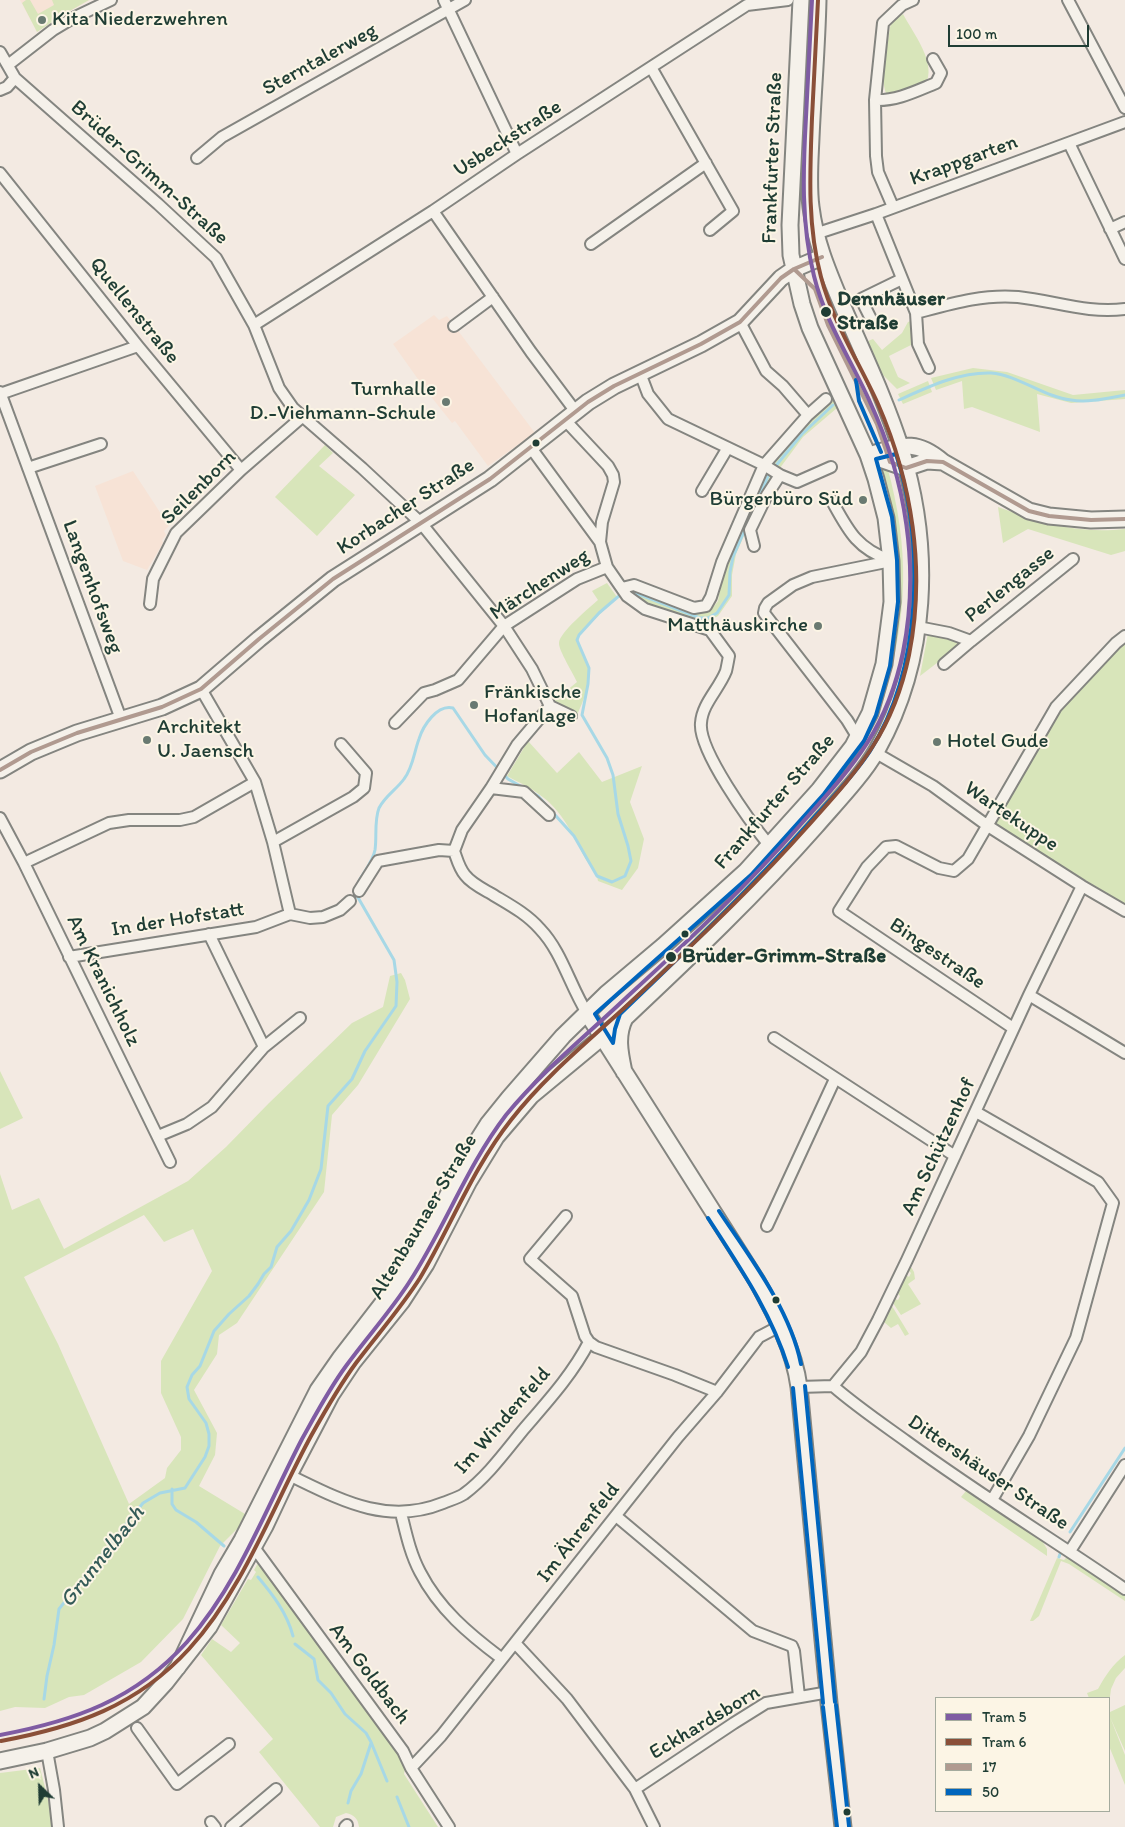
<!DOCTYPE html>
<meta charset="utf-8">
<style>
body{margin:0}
#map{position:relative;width:1125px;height:1827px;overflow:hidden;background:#f3eae2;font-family:Itim,sans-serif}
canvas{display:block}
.legend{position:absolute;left:935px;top:1697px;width:175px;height:115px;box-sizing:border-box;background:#fcf5e5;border:1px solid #a4ab9e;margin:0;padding:6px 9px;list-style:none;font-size:15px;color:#1f3d34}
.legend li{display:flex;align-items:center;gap:10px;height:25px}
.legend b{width:25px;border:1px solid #a4ab9e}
.north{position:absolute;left:15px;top:1762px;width:50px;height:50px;-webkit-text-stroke:4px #fcf5e5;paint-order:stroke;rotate:336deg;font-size:14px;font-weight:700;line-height:20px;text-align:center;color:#1f3d34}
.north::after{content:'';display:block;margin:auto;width:18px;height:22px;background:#1f3d34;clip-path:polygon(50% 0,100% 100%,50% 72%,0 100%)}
.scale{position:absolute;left:948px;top:25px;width:141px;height:22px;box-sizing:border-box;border:2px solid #1f3d34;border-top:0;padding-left:6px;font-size:15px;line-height:18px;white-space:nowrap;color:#1f3d34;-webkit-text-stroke:4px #fcf5e5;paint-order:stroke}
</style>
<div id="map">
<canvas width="1125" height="1827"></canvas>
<ul class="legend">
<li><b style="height:6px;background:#7f5ca3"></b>Tram 5</li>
<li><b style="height:6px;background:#8a4f38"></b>Tram 6</li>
<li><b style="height:6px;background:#b09a90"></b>17</li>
<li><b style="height:6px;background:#0065bd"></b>50</li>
</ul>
<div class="north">N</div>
<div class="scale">100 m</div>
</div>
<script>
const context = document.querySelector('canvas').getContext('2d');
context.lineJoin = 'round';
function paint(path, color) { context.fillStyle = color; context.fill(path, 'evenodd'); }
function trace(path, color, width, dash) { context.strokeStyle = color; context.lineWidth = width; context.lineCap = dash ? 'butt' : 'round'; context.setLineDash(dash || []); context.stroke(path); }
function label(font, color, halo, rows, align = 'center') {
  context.font = font + ' Itim,sans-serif'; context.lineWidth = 4; context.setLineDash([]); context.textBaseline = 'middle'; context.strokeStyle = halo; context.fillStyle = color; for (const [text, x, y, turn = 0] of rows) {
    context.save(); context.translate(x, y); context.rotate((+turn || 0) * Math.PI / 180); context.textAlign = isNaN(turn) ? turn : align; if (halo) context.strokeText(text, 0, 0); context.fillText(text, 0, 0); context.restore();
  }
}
const built = new Path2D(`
 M20 0H90L61 16 37 32Z
 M434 315 439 320 447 316 535 433 488 466 455 421 452 423 425 389 393 344Z
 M133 471 169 526 164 531 166 535 162 540 163 543 147 570 123 561 95 486Z`);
const green = new Path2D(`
 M26 0H30L38 14 54 5 52 0H89L61 16 37 32 22 3Z
 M903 14C913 33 938 64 925 85L920 86 919 84 892 94 888 97C878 82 888 46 890 27L892 22Z
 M913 320 915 343 889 356 898 377 910 383 897 389 882 374 868 341 873 339 882 350 902 333 908 322Z
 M973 368 1007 372 1073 395 1125 390V399L1071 403 1037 394 1040 432 972 407 964 409 962 381 936 390 931 378Z
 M928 381 932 392 903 404 898 394Z
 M832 398 837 408 803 437 777 472 755 511 736 554 732 575V596L718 616 706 623 658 610 630 592 629 588 704 613 711 610 718 601 724 564 764 465 801 426Z
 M325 445 333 453 319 466 355 495 317 536 275 497Z
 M881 466H887C910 549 908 615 884 697L883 687 888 668 880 470Z
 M897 470 901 471 911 515 915 601 900 687 877 734 896 687 900 671 908 628 911 601 910 539 907 515Z
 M998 507C1042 523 1077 534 1125 529V551L1111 555 1028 529 1003 543Z
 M607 583 617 597 579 635C576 647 587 656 589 668 591 683 583 702 577 715L570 714 554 701 577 682C574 675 558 649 559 643 559 633 590 607 598 600L592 591Z
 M928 633 957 640 959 646 920 676Z
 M1125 641V904L992 824 1061 708 1117 648Z
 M528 741 557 773 579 752 602 782 642 766 630 802 644 839 638 868 622 890 598 881C597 872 589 865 585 858 573 835 562 810 540 795 530 787 518 782 507 776Z
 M844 779 838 791 801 834 699 941 694 937 770 862Z
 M401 973 405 980 410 999 358 1085 332 1115 324 1192 237 1323 219 1335 217 1354 194 1390 217 1433 215 1455 199 1486 245 1514 238 1528 220 1546 183 1619 141 1662 84 1695 69 1697 45 1708 15 1707 0 1711V1174L12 1210 39 1198 64 1249 188 1181 226 1147 269 1103 352 1023 383 1007 390 976ZM144 1215 164 1242 193 1229 212 1271 161 1361V1393L181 1437V1450L167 1468 165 1478 129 1504 58 1344 24 1277Z
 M0 1071 23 1118 0 1129Z
 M911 1267 914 1272 915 1279 908 1284 921 1304 901 1315 893 1303 895 1299 898 1300 900 1296 898 1294 906 1275 909 1277 911 1273 909 1271Z
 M892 1306 909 1334 905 1336 898 1324 891 1328 884 1322Z
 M966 1491 1041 1539 1047 1549V1556L961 1497Z
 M1067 1557 1093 1575 1095 1572 1125 1593V1601L1069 1564 1061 1561 1039 1616 1033 1621H1030L1057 1558 1064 1560Z
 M258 1563 402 1758 405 1768 404 1774 438 1827H359C358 1818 354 1815 346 1813L336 1817 333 1827H320L259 1752 273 1739 201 1655 212 1639 231 1652 240 1643 221 1625 248 1579 251 1580 256 1572 254 1570Z
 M1125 1655V1668L1116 1678 1111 1689 1109 1704V1698H1089L1087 1693 1098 1689C1105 1676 1113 1664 1125 1655Z
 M1125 1705V1751L1110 1717 1125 1755V1785L1109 1746V1706L1110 1712Z
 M40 1768 50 1807 52 1827H0V1773Z`);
const stream = new Path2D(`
 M899 400C928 387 959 372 991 373 1018 375 1044 397 1071 400 1089 403 1108 398 1125 395
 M359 881C364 872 373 861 375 850 377 837 374 821 379 808 385 796 397 789 404 779 413 768 414 752 419 739 423 726 437 704 453 708L485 755 508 779 538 796 574 836 597 876 612 882 625 876 631 861 628 846 618 814 613 775 607 758 582 715 588 684 589 668 577 640 579 635 599 613 620 595 633 592 700 618H708L717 613 729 595 730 572 733 557 769 474 802 434 833 405
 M172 1489V1504L176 1510 196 1522 224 1546
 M1070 1532 1125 1448
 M1059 1557 1060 1554
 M258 1577C273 1595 287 1613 293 1636
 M295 1644 314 1659 318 1680 331 1693 345 1714 366 1733 371 1742 387 1781
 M44 1699 47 1676 54 1645 59 1609 143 1503 160 1493 185 1488 205 1457 209 1446V1434L206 1423 189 1399 187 1387 192 1375 200 1366 214 1331 229 1314 249 1296 258 1284 264 1274 271 1267 277 1247 291 1231 309 1200 321 1169 328 1106 352 1079 365 1051 396 1006 397 982 394 960 356 894
 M397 1797 409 1827
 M348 1803 351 1791 361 1774 371 1743`);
const street = new Path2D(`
 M444 0 517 154
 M1068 0 1125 108
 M0 52 15 78 158 204 216 258 254 325 279 388 293 408 362 468 421 523 504 626 532 669 550 706 571 716
 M8 65 53 30 73 18 111 0
 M652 69 733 211 710 230
 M0 90 7 87 15 78
 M875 100C897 101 916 91 936 83L941 73 933 59
 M1069 143 1125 259
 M197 158 222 137 465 0
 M0 173 138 346 241 470
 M893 207 878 172 876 156 875 100 883 23 902 5 913 0
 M433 211 531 352 576 412
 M876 214 916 313 918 344 929 368
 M1110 229 1125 222
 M815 234 876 214 1125 122
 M591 244 706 163
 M916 313C950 304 982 294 1018 297 1055 301 1088 314 1125 309
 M873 323 861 299 902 279
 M254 325 433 211 517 154 747 5 788 0
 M454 326 493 297
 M640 373 648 394 668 419 764 465 780 475 797 482 831 467
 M0 392 121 719
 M0 394 138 346
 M808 415 826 399
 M565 420 608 466 613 475 614 482 602 522 600 542 607 567 627 596 645 609 710 630 729 656C728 661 727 667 726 671 719 689 702 704 701 723 698 750 751 823 769 845
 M534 452 600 542
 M28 468 101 444
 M702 491 727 449
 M832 501C848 530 857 549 890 560
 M754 546 750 530 767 495 780 475
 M622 588 634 585 694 608 706 606 711 597 722 562 764 465 808 415 783 386 766 371 740 322
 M150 604 153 579 176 533 241 470 302 417
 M918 627 949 633 971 641 1073 559
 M944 664 971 641
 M201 689 255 782 273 842 353 797 364 788 366 773 341 744
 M550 706 517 745 491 788 462 830 454 851C457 859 459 868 465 875 471 883 481 888 490 893 508 904 526 913 540 929 562 952 570 986 587 1013
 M395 723 424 693 435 690 458 680 504 626 577 579 607 567
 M858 738 847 720 764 613 765 608 768 603 793 585 812 577 891 561
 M876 753 933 786 988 826 1082 886 1125 911
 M491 788 524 792 549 815
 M0 818 24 863 170 1162
 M273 842 290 914
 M24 863 109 823 129 820H180L194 817 255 782
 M359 891 378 861 439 850 454 851
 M69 957 256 927 290 914 310 918 323 917 340 910 350 901
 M1029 995 1125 1053
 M1013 1028 839 911 867 867 886 847 896 846 939 868 954 871 968 859 1056 707 1116 643 1125 636
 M774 1038 955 1156
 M264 1047 300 1018
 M976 1112 1098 1182 1113 1203 1076 1338 1029 1436 992 1500
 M158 1136 187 1124 212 1107 264 1047 209 934
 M566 1216 530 1259 572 1296 585 1336 589 1342
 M767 1226 835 1079
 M833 1386C856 1406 881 1423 906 1441 977 1493 1052 1539 1125 1589
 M799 1387 833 1386 861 1352 878 1320 907 1260 1029 995 1082 886
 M289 1475C339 1499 386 1526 443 1503 450 1500 458 1498 464 1494 487 1477 505 1452 523 1430 547 1402 572 1375 589 1342L596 1347 675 1375 717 1392
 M401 1513C406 1533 410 1553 420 1572 439 1609 469 1634 501 1658
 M616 1516 753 1631 792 1646 794 1651 799 1696
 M250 1545 253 1546 403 1751 411 1768 449 1827
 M1070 1551 1125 1465
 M515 1643 567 1699 635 1789 654 1827
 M137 1728 177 1784 229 1744
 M47 1751 54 1790 58 1827
 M411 1768 441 1736 678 1437 717 1392 759 1337 780 1326
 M635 1789 734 1723 766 1703 829 1692
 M211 1822 215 1827
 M231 1827 276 1789
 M345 1827 347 1825`);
const secondary = new Path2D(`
 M868 455C901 446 915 438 943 462L1029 511 1049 516 1091 520 1125 519
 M868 455 906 468 927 461 943 462
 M0 770 31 752 77 733 162 707 201 689 259 639 333 579 490 479 588 402 614 386 701 344 740 322 781 278 794 269 822 257
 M587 1013 757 1281C775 1314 794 1349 799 1387L829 1703 843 1827
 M624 1072C620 1053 616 1036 625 1018 691 956 756 894 816 826 835 804 863 775 877 750 928 659 932 548 901 449 885 398 861 349 840 300 827 269 815 240 811 207 808 184 810 161 811 138 813 92 817 46 818 0
 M178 1667 222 1574 242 1540 318 1390 341 1357 402 1278 419 1251 469 1154 488 1124 509 1098 563 1036 606 994 663 946 746 871 819 790 853 746 870 713 884 664 892 602 891 561 886 518 876 479 868 455 810 328 802 304 791 255 790 225 801 0
 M0 1761 47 1751 90 1738 105 1731 143 1707 166 1682 209 1627 265 1526 289 1475 331 1395 353 1362 402 1301 426 1264 469 1181 496 1137 531 1096 624 1019`);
const bus1 = new Path2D(`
 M794 269 815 289 828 325 877 424 890 462 906 468 927 461 943 462 1029 511 1049 516 1091 520 1125 519
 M0 770 31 752 77 733 162 707 201 689 259 639 333 579 490 479 588 402 614 386 701 344 740 322 781 278 794 269 822 257`);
const bus2 = new Path2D(`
 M856 380 859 401 881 452
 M896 454C925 545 922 669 870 751 854 776 829 801 809 823 749 890 685 952 620 1014L615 1029 613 1043 595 1014 751 875 824 794 864 741 876 715 890 666 898 602 897 560 892 517 876 459Z
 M719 1211C749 1256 790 1309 801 1364
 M708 1218C739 1266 771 1312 788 1367
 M805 1386 835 1702
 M793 1388 823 1703
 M836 1705 849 1826
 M823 1707 837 1827`);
const tram1 = new Path2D(`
 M0 1735C74 1721 135 1700 187 1642 238 1585 267 1506 302 1439 316 1414 329 1389 346 1366 367 1337 391 1311 410 1281 445 1227 467 1166 506 1115 542 1071 587 1035 628 996 688 941 748 885 802 823 853 766 887 730 903 652 920 568 906 480 870 402 851 360 825 321 814 276 801 224 803 170 806 117 808 78 810 39 812 0`);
const tram2 = new Path2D(`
 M1 1741C75 1727 137 1706 189 1649 243 1590 273 1506 311 1436 325 1411 339 1386 356 1363 377 1335 401 1308 420 1278 451 1226 473 1168 511 1120 546 1075 591 1039 633 1000 693 945 753 888 807 827 858 770 893 733 909 655 926 570 912 482 878 404 859 362 833 323 821 277 807 225 810 171 812 118 814 79 816 39 818 0`);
const markers = [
 [42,20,5,"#697a71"],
 [826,312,6,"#1f3d34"],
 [446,402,5,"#697a71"],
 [536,443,4.5,"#1f3d34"],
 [863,500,5,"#697a71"],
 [818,626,5,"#697a71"],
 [474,705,5,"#697a71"],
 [147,740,5,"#697a71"],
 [937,742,5,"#697a71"],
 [685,934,4.5,"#1f3d34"],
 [671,957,6,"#1f3d34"],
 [776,1300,4.5,"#1f3d34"],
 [847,1812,4.5,"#1f3d34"]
];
const poiNames = [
 ["Kita Niederzwehren",52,20],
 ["Turnhalle",436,390,"right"],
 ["D.-Viehmann-Schule",436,414,"right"],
 ["Bürgerbüro Süd",853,500,"right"],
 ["Matthäuskirche",808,626,"right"],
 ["Fränkische",484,693],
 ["Hofanlage",484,717],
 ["Architekt",157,728],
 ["U. Jaensch",157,752],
 ["Hotel Gude",947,742]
];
const streetNames = [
 ["Sterntalerweg",320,60,-29],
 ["Usbeckstraße",508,139,-33],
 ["Frankfurter Straße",773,158,-88],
 ["Krappgarten",964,161,-20],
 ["Brüder-Grimm-Straße",149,173,42],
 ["Quellenstraße",134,311,51],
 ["Seilenborn",199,488,-45],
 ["Korbacher Straße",406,507,-33],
 ["Märchenweg",540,585,-33],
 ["Perlengasse",1010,585,-39],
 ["Langenhofsweg",92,587,70],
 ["Frankfurter Straße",775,802,-49],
 ["Wartekuppe",1011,817,34],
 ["In der Hofstatt",178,920,-9],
 ["Bingestraße",937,954,34],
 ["Am Kranichholz",103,981,64],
 ["Am Schützenhof",939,1147,-65],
 ["Altenbaunaer Straße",424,1217,-59],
 ["Im Windenfeld",503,1421,-49],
 ["Dittershäuser Straße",988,1473,34],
 ["Im Ährenfeld",579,1533,-52],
 ["Am Goldbach",369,1674,53],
 ["Eckhardsborn",705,1723,-31]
];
const stopNames = [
 ["Dennhäuser",837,300],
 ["Straße",837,324],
 ["Brüder-Grimm-Straße",682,957]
];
const waterNames = [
 ["Grunnelbach",103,1557,-52]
];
paint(built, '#f7e3d6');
paint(green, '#d8e5ba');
trace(stream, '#a7d8e6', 3);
trace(street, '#848580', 14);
trace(secondary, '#848580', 19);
trace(street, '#f5f1ea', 10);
trace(secondary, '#f5f1ea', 15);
trace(bus1, '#b09a90', 4);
trace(bus2, '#0065bd', 4);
trace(tram1, '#7f5ca3', 4);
trace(tram2, '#8a4f38', 4);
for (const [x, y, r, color] of markers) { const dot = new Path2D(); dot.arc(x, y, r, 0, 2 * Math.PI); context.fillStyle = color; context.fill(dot); trace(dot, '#fcf5e5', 2); }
label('21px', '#1f3d34', '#fcf5e5', poiNames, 'left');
label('21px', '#1f3d34', '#fcf5e5', streetNames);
label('bold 21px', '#1f3d34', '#fcf5e5', stopNames, 'left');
label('italic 22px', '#345b58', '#fcf5e5', waterNames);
</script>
